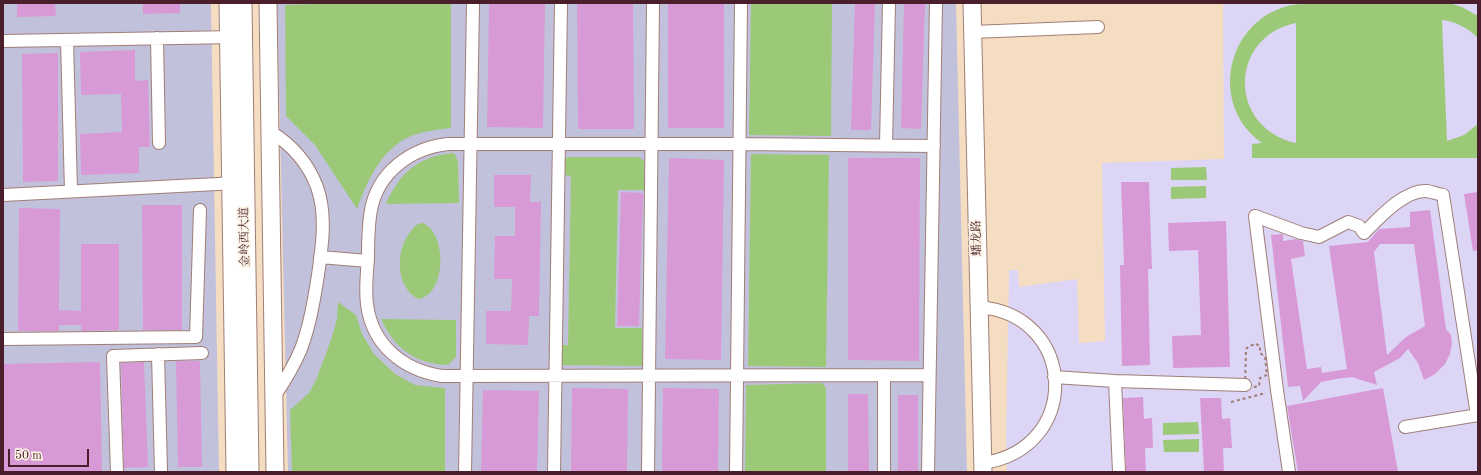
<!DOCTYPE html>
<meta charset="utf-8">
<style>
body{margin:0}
#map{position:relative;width:1481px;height:475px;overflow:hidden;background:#f5ddc1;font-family:"Old Standard TT",serif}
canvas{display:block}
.frame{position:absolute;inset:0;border:4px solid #4a1f2b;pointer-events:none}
.scale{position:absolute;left:8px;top:449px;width:81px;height:18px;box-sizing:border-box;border:2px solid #4a1f2b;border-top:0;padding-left:5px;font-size:12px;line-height:14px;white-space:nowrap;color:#4a1f2b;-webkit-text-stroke:3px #fcf5e5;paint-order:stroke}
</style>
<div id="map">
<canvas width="1481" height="475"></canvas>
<div class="frame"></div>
<div class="scale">50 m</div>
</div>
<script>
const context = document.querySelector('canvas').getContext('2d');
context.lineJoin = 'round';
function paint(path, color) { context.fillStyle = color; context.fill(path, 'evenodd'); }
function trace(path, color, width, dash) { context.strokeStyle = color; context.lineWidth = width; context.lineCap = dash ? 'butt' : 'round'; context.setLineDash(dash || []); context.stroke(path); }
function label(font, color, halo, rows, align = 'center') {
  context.font = font + ' "Old Standard TT","Noto Serif SC",serif'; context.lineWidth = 3.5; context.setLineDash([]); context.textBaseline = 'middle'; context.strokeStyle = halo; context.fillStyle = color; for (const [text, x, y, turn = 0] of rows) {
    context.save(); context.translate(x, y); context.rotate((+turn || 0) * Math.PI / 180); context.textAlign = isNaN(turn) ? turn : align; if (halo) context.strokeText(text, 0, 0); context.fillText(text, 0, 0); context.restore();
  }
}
const built = new Path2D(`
 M1227 3H1478V472H1007L1006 440 1009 270H1018L1019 287 1077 279 1079 343 1105 341 1102 163 1224 159 1223 5Z`);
const industrial = new Path2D(`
 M3 3H211L219 472H3Z
 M277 3H956L967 472H288Z`);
const green = new Path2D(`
 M352 3H451V128C435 130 416 132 403 140 378 156 367 182 357 209L315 145 286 116 285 5Z
 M751 3H832L831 136 749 135Z
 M1366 3H1449L1462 7 1478 16V38C1468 28 1455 21 1442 20L1447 141 1464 135 1478 124V158H1252V144L1262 143C1211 107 1224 29 1281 8 1293 3 1307 4 1320 4 1335 4 1350 3 1366 3ZM1296 23V143C1228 128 1228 37 1296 23Z
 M454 153 458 161 459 203 386 204C400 172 419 156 454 153Z
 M751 154 829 155 826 367 748 366Z
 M568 157H639L644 161V190H618L615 328H642V366L560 365V345H568L571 176 564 175V160Z
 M1206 167 1207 180H1171V168Z
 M1206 186V198L1171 199V187Z
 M423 223C448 234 446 296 418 299 395 286 395 250 411 231 414 227 417 223 423 223Z
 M338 302 356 315 362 334 374 354 395 374 415 385 445 388V472H292L290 410 309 393 316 380 332 337 337 319Z
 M381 319 456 320V357L448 365C415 364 394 348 381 319Z
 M822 383 826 388V472H745L746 385Z
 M1198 422 1199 434 1163 435V423Z
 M1199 439V452H1164L1163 440Z`);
const building = new Path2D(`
 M17 3H55L56 16 17 17Z
 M143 3H180V13L143 14Z
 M489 3H545L543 128 487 127Z
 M577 3H633L634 129H578Z
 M668 3H724V128H668Z
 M855 3H875L871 130H851Z
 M904 3H925L921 129 901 128Z
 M135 50V81L148 80 150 147H139V173L81 175 80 134 122 132 121 94 81 95 80 52Z
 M58 53V181L23 182 22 54Z
 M669 158 724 160 721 360 665 359Z
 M848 158H920L919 361 848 360Z
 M494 175H531L530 202H541L539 316H529L528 345 486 344V311H511L512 279H494L495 236H515V207H494Z
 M1121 182H1149L1152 269H1148L1150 365 1122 366 1120 265H1124Z
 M621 192 643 193 639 326H617Z
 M1478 192V250L1473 251 1464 194Z
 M142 205H182V330H143Z
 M19 208 60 209 59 310 81 311V244H119V330L81 331V325H59V331H18Z
 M1430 210 1446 329 1451 335 1452 344 1450 354 1445 364 1435 374 1424 380 1418 363 1408 349 1400 358 1374 372 1377 385 1352 377 1336 379 1321 382 1303 401 1300 386 1288 387 1271 235 1283 234V241L1296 239 1303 241 1305 256 1291 259 1307 369 1321 367 1322 373 1347 369 1329 246 1368 242 1379 229 1410 227V212ZM1380 244H1414L1425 326 1406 337 1387 355 1374 252Z
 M1226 221 1230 367 1173 368 1172 336 1201 335 1198 250 1169 251 1168 223Z
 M176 361H200L202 467H178Z
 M100 362 102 472H3V364Z
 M144 362 148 467 124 468 121 363Z
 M572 388 628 389 627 472H571Z
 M663 388 719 389 718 472H662Z
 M1383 388 1398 472H1298L1287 406Z
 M483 390 539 391 537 472H481Z
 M848 394H868L869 472H848Z
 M898 395H918V472H898Z
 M1143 397 1144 419 1152 418 1153 448H1145L1146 472H1126L1123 398Z
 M1200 398H1221L1222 419 1230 418 1232 448H1223L1224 472H1204Z`);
const path = new Path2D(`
 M1256 344 1260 346V353L1265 357 1267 375 1260 378 1259 386 1255 387 1245 385 1246 349 1249 346Z
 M1231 402 1266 393`);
const street = new Path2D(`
 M972 32 1098 27
 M157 38 159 143
 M67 40 71 191
 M3 41 236 37
 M271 132C292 145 308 163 317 187 327 215 322 246 318 275 314 300 310 325 301 349 294 366 284 382 274 397
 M886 145 889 3
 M3 195 237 183
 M320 257 368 261
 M978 307C1078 314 1082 449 983 463
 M3 339 196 337 200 210
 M158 354 161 472
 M884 375V472
 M929 375 442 376C403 370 372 345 367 304 365 289 367 273 368 258 368 242 368 226 371 210 378 172 411 148 448 144H739L934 146
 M1054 377 1115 381 1245 385
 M1115 381 1119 472
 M1405 427 1478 415
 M117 472 113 356 202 353
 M465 472 473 3
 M554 472 561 3
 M648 472 653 3
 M736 472 741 3
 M928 472 936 3
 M1289 472 1277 390 1255 216 1301 233 1319 237 1348 222 1359 226 1364 233C1379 218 1405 189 1427 191 1432 192 1438 194 1443 195L1477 415`);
const secondary = new Path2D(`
 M228 3 235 472
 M268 3 275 472
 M972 3 983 472`);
const primary = new Path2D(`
 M242 3 249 472`);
const streetNames = [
 ["金岭西大道",245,237,-91],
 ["蟠龙路",977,238,-91]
];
paint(built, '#ddd5f6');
paint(industrial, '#c2c1dc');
paint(green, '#9cc977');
paint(building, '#d89ad7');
trace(street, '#a07e76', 14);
trace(secondary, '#a07e76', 19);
trace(primary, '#a07e76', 21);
trace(path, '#a07e76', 2, [3, 3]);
trace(street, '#fff', 12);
trace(secondary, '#fff', 17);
trace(primary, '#fff', 19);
label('12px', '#4a1f2b', '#fcf5e5', streetNames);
</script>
